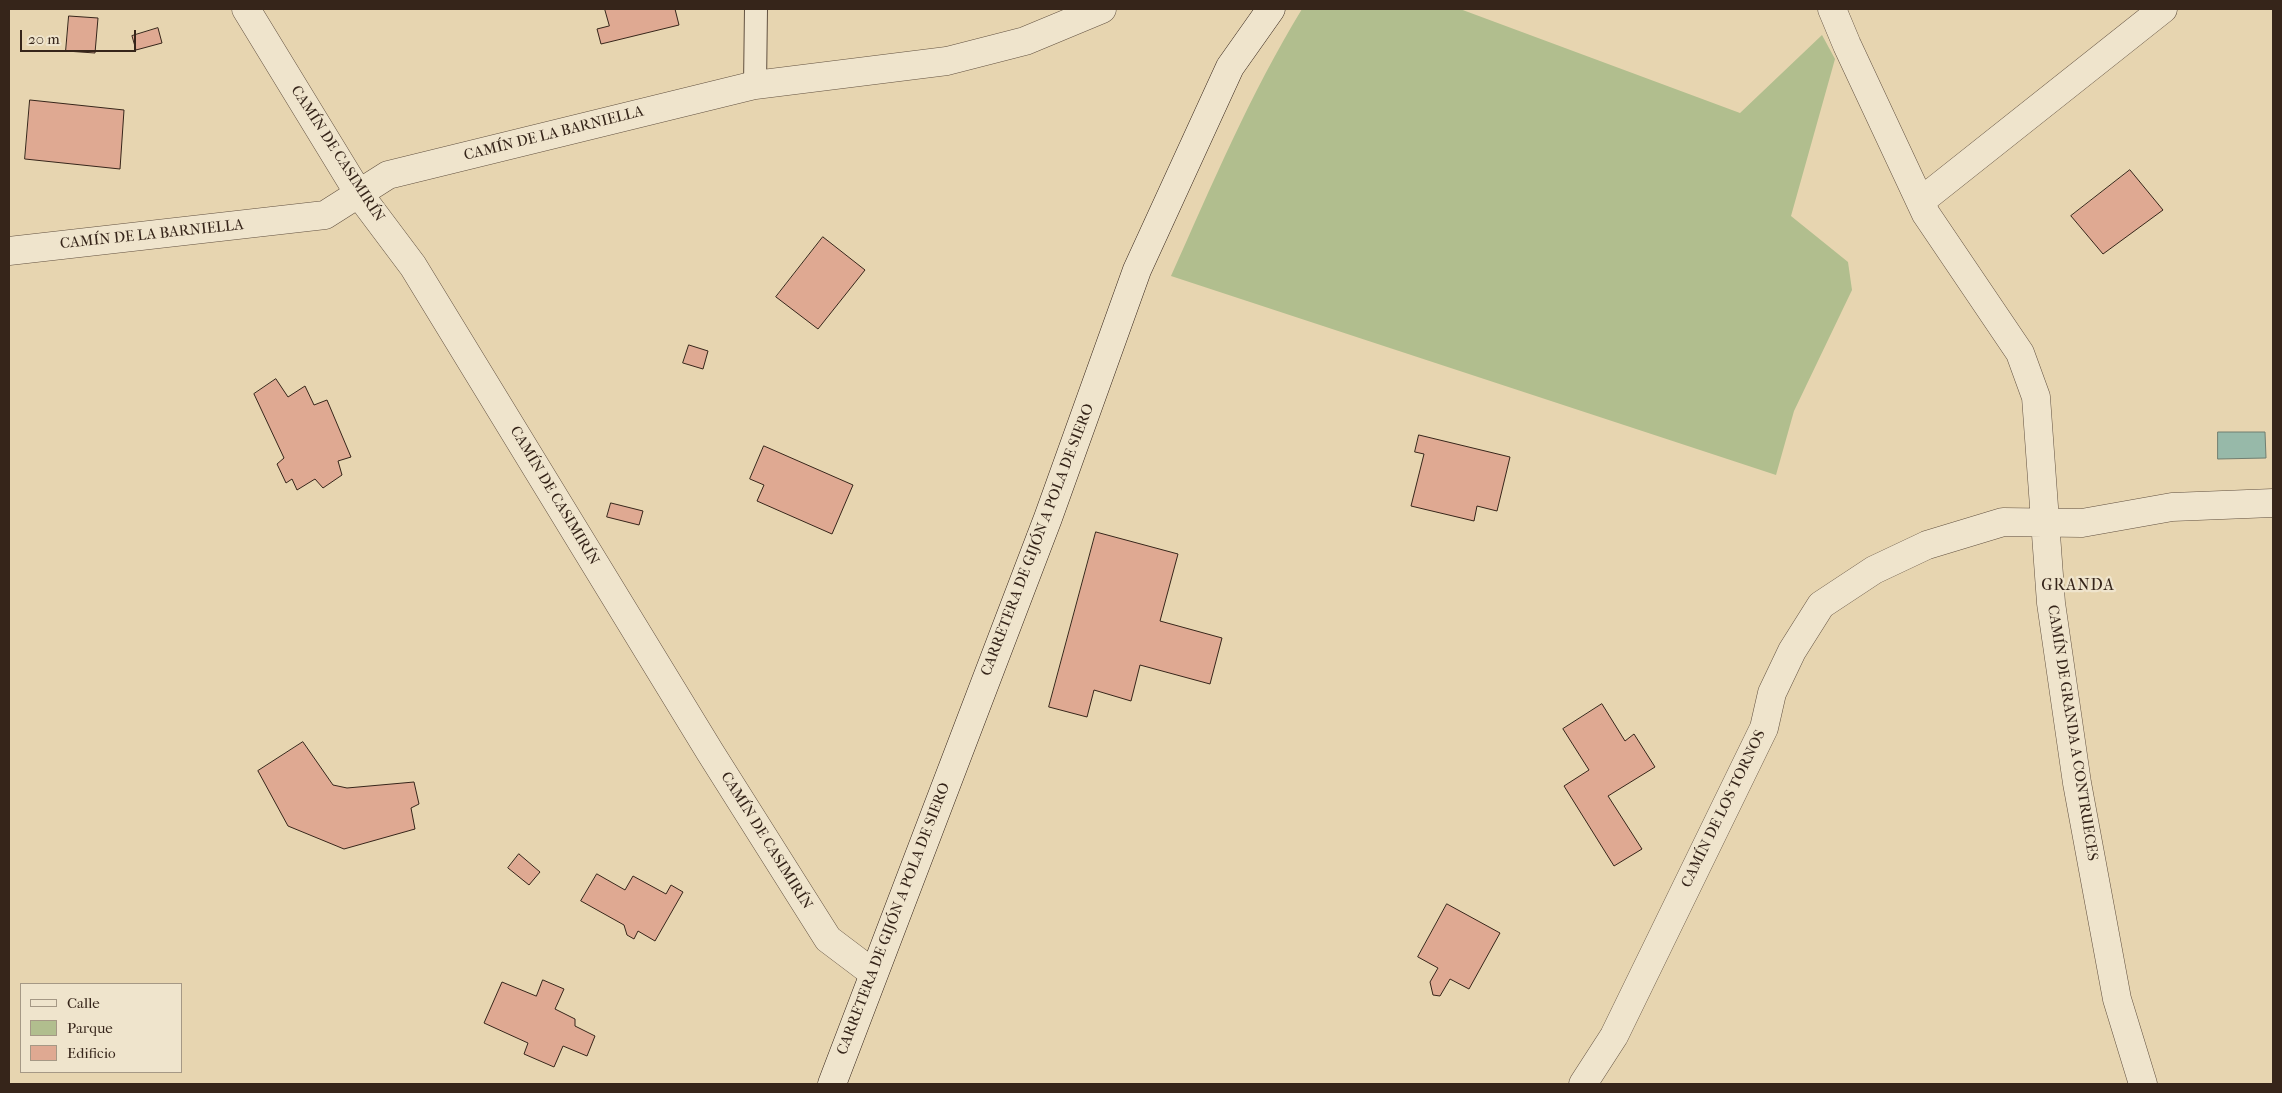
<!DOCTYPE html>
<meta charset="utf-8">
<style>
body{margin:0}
#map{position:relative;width:2282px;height:1093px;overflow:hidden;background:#e7d5b0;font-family:"IM FELL French Canon",serif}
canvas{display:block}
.frame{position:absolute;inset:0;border:10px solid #36251a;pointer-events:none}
.legend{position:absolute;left:20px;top:983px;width:162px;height:90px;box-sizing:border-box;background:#efe4cc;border:1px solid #a59885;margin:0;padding:6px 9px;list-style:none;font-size:15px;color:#36251a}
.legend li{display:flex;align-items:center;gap:10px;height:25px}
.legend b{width:25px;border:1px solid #a59885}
.scale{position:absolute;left:20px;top:30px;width:116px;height:22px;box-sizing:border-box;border:2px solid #36251a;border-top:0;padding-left:6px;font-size:15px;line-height:18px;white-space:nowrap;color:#36251a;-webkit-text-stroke:4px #efe4cc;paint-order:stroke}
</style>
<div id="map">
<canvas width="2282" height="1093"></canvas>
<div class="frame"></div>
<ul class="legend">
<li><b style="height:6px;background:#efe4cc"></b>Calle</li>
<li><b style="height:14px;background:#b1be8e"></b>Parque</li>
<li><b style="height:14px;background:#dfa992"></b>Edificio</li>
</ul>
<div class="scale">20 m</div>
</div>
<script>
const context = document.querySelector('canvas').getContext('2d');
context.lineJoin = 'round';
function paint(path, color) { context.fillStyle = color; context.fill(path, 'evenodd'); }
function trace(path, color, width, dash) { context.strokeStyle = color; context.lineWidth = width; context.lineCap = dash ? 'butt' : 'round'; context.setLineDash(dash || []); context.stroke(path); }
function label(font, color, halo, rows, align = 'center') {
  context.font = font + ' "IM FELL French Canon",serif'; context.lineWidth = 4.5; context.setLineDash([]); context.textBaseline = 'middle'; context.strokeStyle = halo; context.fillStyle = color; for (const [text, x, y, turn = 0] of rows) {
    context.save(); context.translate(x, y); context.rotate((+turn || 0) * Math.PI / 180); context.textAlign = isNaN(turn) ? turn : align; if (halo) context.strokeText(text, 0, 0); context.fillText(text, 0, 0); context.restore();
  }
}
const green = new Path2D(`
 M1302 9H1460L1740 113 1822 35 1835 59 1791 216 1848 262 1852 290 1794 411 1776 475 1171 276C1212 185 1250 94 1302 9Z`);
const water = new Path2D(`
 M2218 432H2265L2266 458 2218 459Z`);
const building = new Path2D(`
 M605 9H675L679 25 601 44 597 29 609 26Z
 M69 16 98 18 95 53 66 51Z
 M158 28 162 43 136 50 132 36Z
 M30 100 124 110 120 169 25 159Z
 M2130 170 2163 210 2103 254 2071 216Z
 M823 237 865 270 818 329 776 297Z
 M689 345 708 351 703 369 683 363Z
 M276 379 288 397 305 386 314 405 327 400 351 457 338 461 342 475 323 488 315 479 297 490 292 479 286 483 277 464 284 458 254 394Z
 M1419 435 1510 457 1497 511 1477 506 1474 521 1411 506 1424 454 1415 452Z
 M764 446 853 485 832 534 757 501 764 485 750 479Z
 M611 503 643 511 639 525 607 517Z
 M1096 532 1178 554 1160 621 1222 638 1210 684 1140 665 1131 701 1094 690 1087 717 1049 707Z
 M1602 704 1625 741 1634 734 1655 767 1608 796 1642 849 1614 866 1564 786 1589 770 1563 729Z
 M303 742 333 785 347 788 414 782 419 804 411 808 415 829 344 849 288 826 258 771Z
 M519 854 540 872 529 885 508 868Z
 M597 874 625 890 633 876 666 894 671 885 683 892 655 941 638 931 634 939 627 935 624 925 581 901Z
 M1447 904 1500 933 1469 989 1450 979 1440 996 1433 995 1430 982 1438 968 1418 957Z
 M543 980 564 989 555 1009 575 1019V1026L595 1036 587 1056 563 1046 554 1067 524 1054 528 1043 484 1023 502 982 536 996Z`);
const lane = new Path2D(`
 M755 85 756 9`);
const street = new Path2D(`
 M246 9 359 194 413 266 710 752 828 939 873 973
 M1832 9 1847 45 1926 214 2020 353 2036 397 2051 603 2077 783 2117 999 2143 1084
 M1921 201 2163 9
 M9 251 325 215 388 175 755 85 947 61 1025 41 1102 9
 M1583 1084 1614 1036 1764 728 1772 693 1792 651 1821 605 1874 570 1927 545 2003 522 2082 523 2172 507 2273 503`);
const secondary = new Path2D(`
 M832 1084 1048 518 1137 270 1230 67 1271 9`);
const streetNames = [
 ["CAMÍN DE LA BARNIELLA",554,134,-14],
 ["CAMÍN DE CASIMIRÍN",337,154,57],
 ["CAMÍN DE LA BARNIELLA",152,235,-6],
 ["CAMÍN DE CASIMIRÍN",554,496,59],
 ["CARRETERA DE GIJÓN A POLA DE SIERO",1038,540,-69],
 ["CAMÍN DE GRANDA A CONTRUECES",2072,733,81],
 ["CAMÍN DE LOS TORNOS",1724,809,-64],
 ["CAMÍN DE CASIMIRÍN",766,841,58],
 ["CARRETERA DE GIJÓN A POLA DE SIERO",894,919,-69]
];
const neighbourhoodNames = [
 ["GRANDA",2078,586]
];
paint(green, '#b1be8e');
paint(water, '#97b9a9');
trace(water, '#707e70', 1);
paint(building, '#dfa992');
trace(building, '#36251a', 1);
trace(lane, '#625140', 24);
trace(street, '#625140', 29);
trace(secondary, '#36251a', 29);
trace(lane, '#efe4cc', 22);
trace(street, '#efe4cc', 28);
trace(secondary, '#efe4cc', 28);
label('15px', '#36251a', '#efe4cc', streetNames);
context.letterSpacing = '1px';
label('16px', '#36251a', '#efe4cc', neighbourhoodNames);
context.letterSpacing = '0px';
</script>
